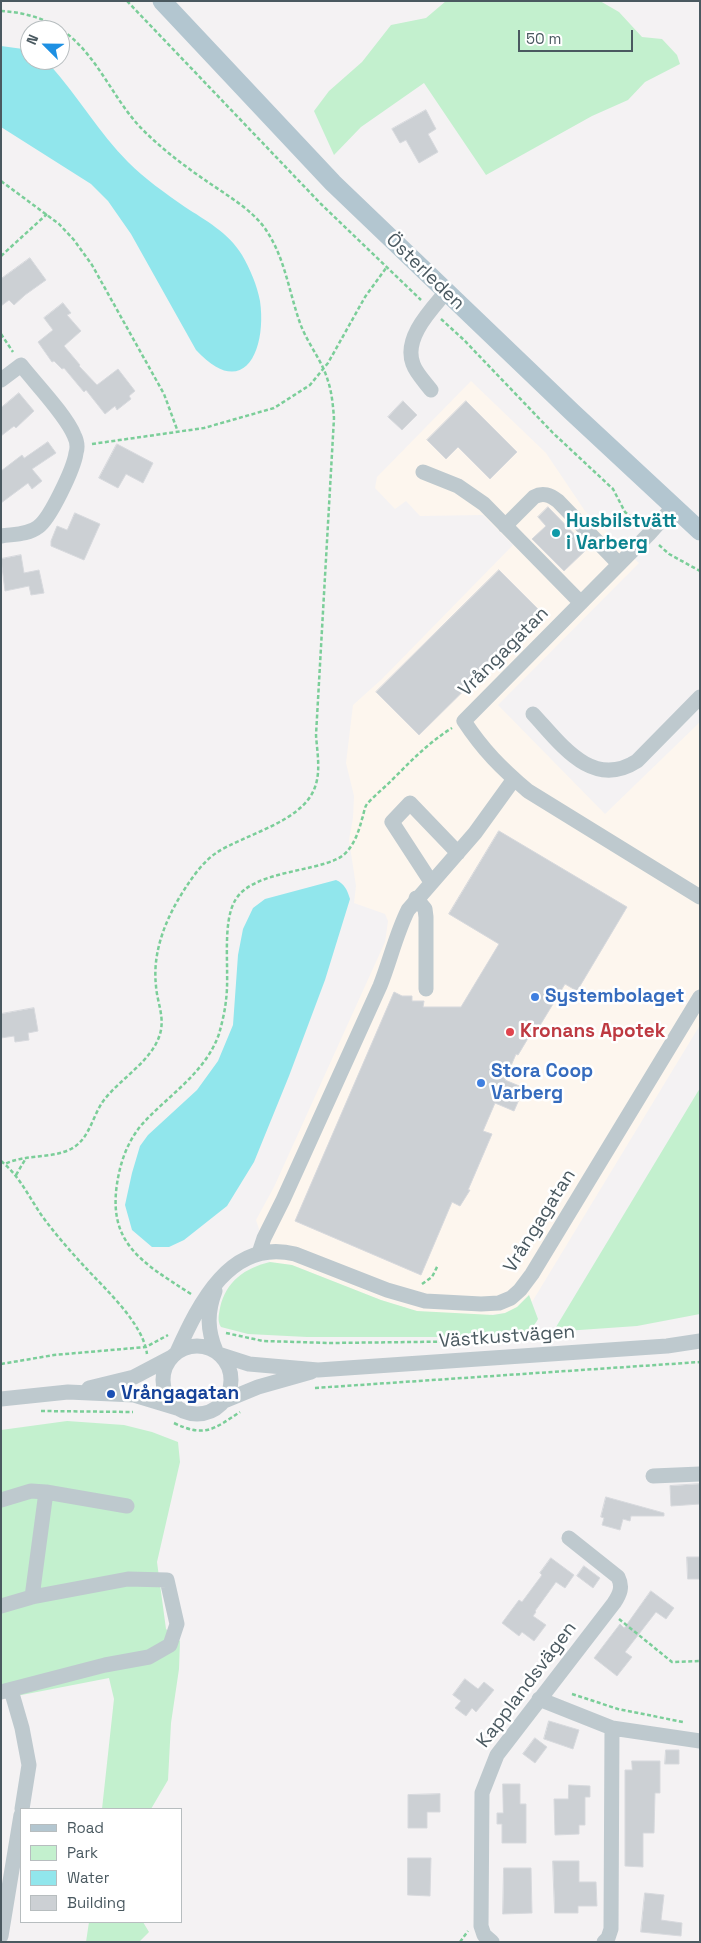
<!DOCTYPE html>
<meta charset="utf-8">
<style>
body{margin:0}
#map{position:relative;width:701px;height:1943px;overflow:hidden;background:#f4f2f3;font-family:"Space Grotesk",sans-serif}
canvas{display:block}
.frame{position:absolute;inset:0;border:2px solid #4a5960;pointer-events:none}
.legend{position:absolute;left:20px;top:1808px;width:162px;height:115px;box-sizing:border-box;background:#fff;border:1px solid #b7bdbf;margin:0;padding:6px 9px;list-style:none;font-size:15px;color:#4a5960}
.legend li{display:flex;align-items:center;gap:10px;height:25px}
.legend b{width:25px;border:1px solid #b7bdbf}
.north{position:absolute;left:20px;top:20px;width:50px;height:50px;box-sizing:border-box;background:#fff;border:1px solid #b7bdbf;border-radius:50%;rotate:293deg;font-size:14px;font-weight:700;line-height:20px;text-align:center;color:#4a5960}
.north::after{content:'';display:block;margin:auto;width:18px;height:22px;background:#1e90e3;clip-path:polygon(50% 0,100% 100%,50% 72%,0 100%)}
.scale{position:absolute;left:518px;top:30px;width:115px;height:22px;box-sizing:border-box;border:2px solid #4a5960;border-top:0;padding-left:6px;font-size:15px;line-height:18px;white-space:nowrap;color:#4a5960;-webkit-text-stroke:4px #fff;paint-order:stroke}
</style>
<div id="map">
<canvas width="701" height="1943"></canvas>
<div class="frame"></div>
<ul class="legend">
<li><b style="height:6px;background:#b3c6d0"></b>Road</li>
<li><b style="height:14px;background:#c3f0ce"></b>Park</li>
<li><b style="height:14px;background:#91e6ec"></b>Water</li>
<li><b style="height:14px;background:#ccd0d4"></b>Building</li>
</ul>
<div class="north">N</div>
<div class="scale">50 m</div>
</div>
<script>
const context = document.querySelector('canvas').getContext('2d');
context.lineJoin = 'round';
function paint(path, color) { context.fillStyle = color; context.fill(path, 'evenodd'); }
function trace(path, color, width, dash) { context.strokeStyle = color; context.lineWidth = width; context.lineCap = dash ? 'butt' : 'round'; context.setLineDash(dash || []); context.stroke(path); }
function label(font, color, halo, rows, align = 'center') {
  context.font = font + ' "Space Grotesk",sans-serif'; context.lineWidth = 5; context.setLineDash([]); context.textBaseline = 'middle'; context.strokeStyle = halo; context.fillStyle = color; for (const [text, x, y, turn = 0] of rows) {
    context.save(); context.translate(x, y); context.rotate((+turn || 0) * Math.PI / 180); context.textAlign = isNaN(turn) ? turn : align; if (halo) context.strokeText(text, 0, 0); context.fillText(text, 0, 0); context.restore();
  }
}
const commercial = new Path2D(`
 M471 381 546 453 585 511 639 563 498 705 605 814 700 722V1025L532 1302 529 1295 517 1307 505 1313 477 1316 416 1311 381 1300 292 1265 270 1262 256 1220 274 1187 385 942 388 921 385 914 354 903 356 886 349 840 353 818 354 796 346 763 353 705 382 679 513 545 483 515 420 516 406 501 395 509 375 488 377 477Z`);
const green = new Path2D(`
 M446 1H600L619 12 642 37 662 39 677 55 680 64 645 82 628 100 592 116 486 175 424 83 361 127 334 155 314 111 329 91 362 62 391 25 426 18Z
 M700 1088V1314L637 1326 565 1331 556 1327Z
 M270 1262 292 1265 381 1300 417 1311 493 1315 505 1313 517 1307 529 1295 538 1319C531 1331 528 1334 514 1337H307L248 1334 221 1327C217 1321 219 1314 220 1308 226 1281 245 1268 270 1262Z
 M67 1421 124 1425 152 1432 178 1442 180 1462 157 1562 166 1629 180 1641 179 1669 171 1723 168 1780 151 1809H102L114 1699 109 1678 1 1699V1430Z
 M89 1922H143L149 1932 139 1942H86Z`);
const water = new Path2D(`
 M1 46 23 49 30 52V60H44L50 65C78 96 99 133 128 162 145 179 165 193 185 207 205 220 229 233 242 255 250 269 257 285 260 301 267 350 244 402 196 350L131 234 108 201 91 184 1 127Z
 M336 880C345 884 347 890 350 899L325 980 289 1076 254 1162 227 1206 184 1240 169 1247H152L132 1230 125 1205 132 1173 140 1146 148 1135 197 1090 218 1061 233 1025 238 955 243 929 253 908 265 899Z`);
const building = new Path2D(`
 M426 110 436 129 428 134 438 152 419 163 406 140 400 143 392 129Z
 M30 258 46 280 25 295 14 305 9 300 1 306V279Z
 M63 303 71 313 67 315 81 331 64 346 80 365 79 366 97 385 118 369 135 391 129 396 131 399 117 410 115 406 105 414 86 390 84 392 64 368 62 369 54 361 52 362 38 342 53 330 44 318Z
 M19 393 34 411 16 428 14 426 1 436V408Z
 M403 401 417 415 402 430 388 417Z
 M466 401 517 452 490 479 458 447 446 459 427 440Z
 M48 442 56 453 32 469 42 481 32 489 28 483 1 503V471L22 455 24 458Z
 M117 444 153 463 143 483 126 474 118 488 99 478Z
 M548 507 588 548 564 571 532 539 546 526 538 517Z
 M75 513 100 524 84 560 51 546V541L57 526 67 530Z
 M21 555 24 573 39 570 44 593 31 595 29 586 5 591 1 559Z
 M499 570 539 610 510 639 513 642 419 735 376 692Z
 M499 831 627 907 577 991 565 984 536 1032 533 1030 518 1055 516 1054 505 1080 524 1088 514 1111 495 1103 483 1131 492 1134 468 1190H470L460 1206 452 1202 421 1275 295 1221 394 992 402 996H412V1001H424L423 1007H461L499 944 449 914Z
 M34 1008 38 1031 28 1033 29 1040 15 1042 14 1036 1 1038V1014Z
 M700 1484V1504L671 1506 670 1486Z
 M606 1497 664 1513V1516H631L630 1521 623 1519 620 1530 602 1525 604 1518 601 1517Z
 M687 1557H700V1579H688Z
 M551 1558 574 1575 565 1588 556 1582 535 1611 536 1612 533 1616 546 1625 534 1641 522 1632 519 1636 502 1623 519 1600 522 1602 542 1575 540 1573Z
 M584 1566 600 1578 593 1588 577 1576Z
 M651 1591 674 1608 666 1619 656 1612 625 1652 632 1657 617 1676 594 1658 620 1624 624 1628Z
 M465 1679 478 1689 484 1682 494 1690 476 1712 472 1708 466 1716 455 1708 461 1701 453 1695Z
 M549 1721 579 1730 573 1749 544 1739Z
 M535 1738 547 1747 535 1763 523 1754Z
 M666 1750H679V1764H665Z
 M632 1761H660V1793H655L654 1833H643V1867L625 1866V1770H632Z
 M503 1784H520V1804H526V1843H502V1824H497V1813H503Z
 M569 1785 590 1786V1797H585V1825H579V1834L555 1835 554 1799H568Z
 M440 1794V1812H427V1828H408V1795Z
 M408 1858H431L430 1896 408 1895Z
 M553 1861H579V1882H596L597 1906H578V1913H555Z
 M504 1868H531L532 1913 503 1914Z
 M645 1893 664 1895 661 1920 682 1923 681 1936 641 1932Z`);
const path = new Path2D(`
 M127 1 321 204 421 300
 M1 11C22 12 45 18 62 30 98 55 113 100 143 130 162 149 183 165 205 180 226 195 252 209 266 230 285 258 289 292 300 323 307 343 322 360 328 381 332 393 333 406 334 418L316 735C317 751 321 771 315 787 303 822 245 834 216 853 204 861 194 875 186 887 167 916 152 950 156 986 157 1002 165 1017 160 1034 152 1061 121 1078 104 1100 92 1116 90 1139 71 1149 51 1159 25 1154 5 1164
 M1 181 59 224 74 240 92 265 164 394 178 432
 M1 256 47 214
 M441 319 464 340 553 433 613 489 625 512 638 523
 M1 334 13 352
 M92 444 204 428 274 408 310 385 328 363 365 297 386 268
 M659 545 669 554 700 571
 M1 1161C21 1177 30 1200 45 1220 57 1236 71 1252 85 1267 105 1289 143 1323 147 1354
 M16 1175 26 1158
 M422 1284 432 1277 438 1265
 M191 1294C140 1261 104 1242 119 1173 123 1154 132 1134 146 1120 172 1093 206 1071 219 1034 222 1023 225 1011 226 1000 230 972 221 922 236 899 253 872 310 872 337 859 352 852 358 834 362 819 364 814 364 808 367 804 374 796 384 788 392 780 411 761 428 743 452 728
 M226 1333 263 1341 330 1343 497 1341
 M1 1364 54 1355 146 1347 168 1335
 M315 1388 700 1362
 M41 1411 133 1412
 M174 1423C205 1438 214 1429 240 1412
 M619 1619 672 1662 700 1661
 M572 1694 618 1709 683 1722
 M460 1942 468 1931`);
const minor = new Path2D(`
 M1 380 21 365C35 383 66 415 74 435 77 441 78 447 76 453 74 468 50 519 38 527 28 535 13 534 1 536
 M431 390C425 382 416 373 413 364 403 338 431 310 446 292
 M423 472 458 486 484 504 581 603
 M674 506 649 534 464 721C483 750 501 768 528 791L700 897
 M505 526 534 497C543 492 550 495 558 501L619 564
 M533 714C561 744 592 790 637 761L700 697
 M431 882 392 822 410 803 458 853
 M416 898 425 909 426 917V989
 M259 1253 264 1238 283 1200 380 986C390 961 396 934 408 910L475 833 514 779
 M215 1291C207 1312 207 1330 216 1351
 M163 1380a34 34 0 1 1 68 0a34 34 0 1 1-68 0Z
 M177 1352C199 1304 230 1238 295 1254L387 1290 425 1301 481 1304 499 1303 511 1298 520 1290 532 1274 700 997
 M221 1355 249 1364 318 1370 667 1346 700 1341
 M89 1388 134 1377 172 1357
 M1 1399 68 1392 134 1395 177 1408
 M224 1401 258 1387 311 1372
 M653 1476 700 1474
 M1 1500 31 1491 46 1492 127 1506
 M32 1597 46 1492
 M1 1606 32 1597 128 1579 167 1580 177 1624 170 1645 149 1657 105 1665 1 1692
 M11 1690 22 1728 29 1765 22 1809
 M539 1699 612 1728 700 1741
 M1 1936 21 1815
 M492 1942 484 1935 481 1926 482 1793 497 1755 614 1603C620 1594 623 1587 618 1577L569 1538
 M604 1942 608 1938 611 1929 612 1728`);
const major = new Path2D(`
 M162 1 333 183 572 412 700 531`);
const markers = [
 [556,533,5,"#0f9aa8"],
 [535,997,5,"#3f7fe0"],
 [510,1032,5,"#e0444e"],
 [481,1083,5,"#3f7fe0"],
 [111,1394,5,"#1a4fb4"]
];
const streetNames = [
 ["Österleden",425,272,44],
 ["Vrångagatan",504,652,-45],
 ["Vrångagatan",540,1221,-58],
 ["Västkustvägen",507,1337,-4],
 ["Kapplandsvägen",527,1685,-53]
];
const cultureNames = [
 ["Husbilstvätt",566,522],
 ["i Varberg",566,544]
];
const shopNames = [
 ["Systembolaget",545,997],
 ["Stora Coop",491,1072],
 ["Varberg",491,1094]
];
const healthNames = [
 ["Kronans Apotek",520,1032]
];
const transitNames = [
 ["Vrångagatan",121,1394]
];
paint(commercial, '#fdf6ee');
paint(green, '#c3f0ce');
paint(water, '#91e6ec');
paint(building, '#ccd0d4');
trace(building, '#d7d9dd', 1);
trace(path, '#7bce99', 2.5, [4, 2.5]);
trace(minor, '#bec9ce', 15);
trace(major, '#b3c6d0', 19);
for (const [x, y, r, color] of markers) { const dot = new Path2D(); dot.arc(x, y, r, 0, 2 * Math.PI); context.fillStyle = color; context.fill(dot); trace(dot, '#fff', 2); }
label('19px', '#4a5960', '#fff', streetNames);
label('bold 19px', '#0d838f', '#fff', cultureNames, 'left');
label('bold 19px', '#366cbe', '#fff', shopNames, 'left');
label('bold 19px', '#be3a42', '#fff', healthNames, 'left');
label('bold 19px', '#164399', '#fff', transitNames, 'left');
</script>
